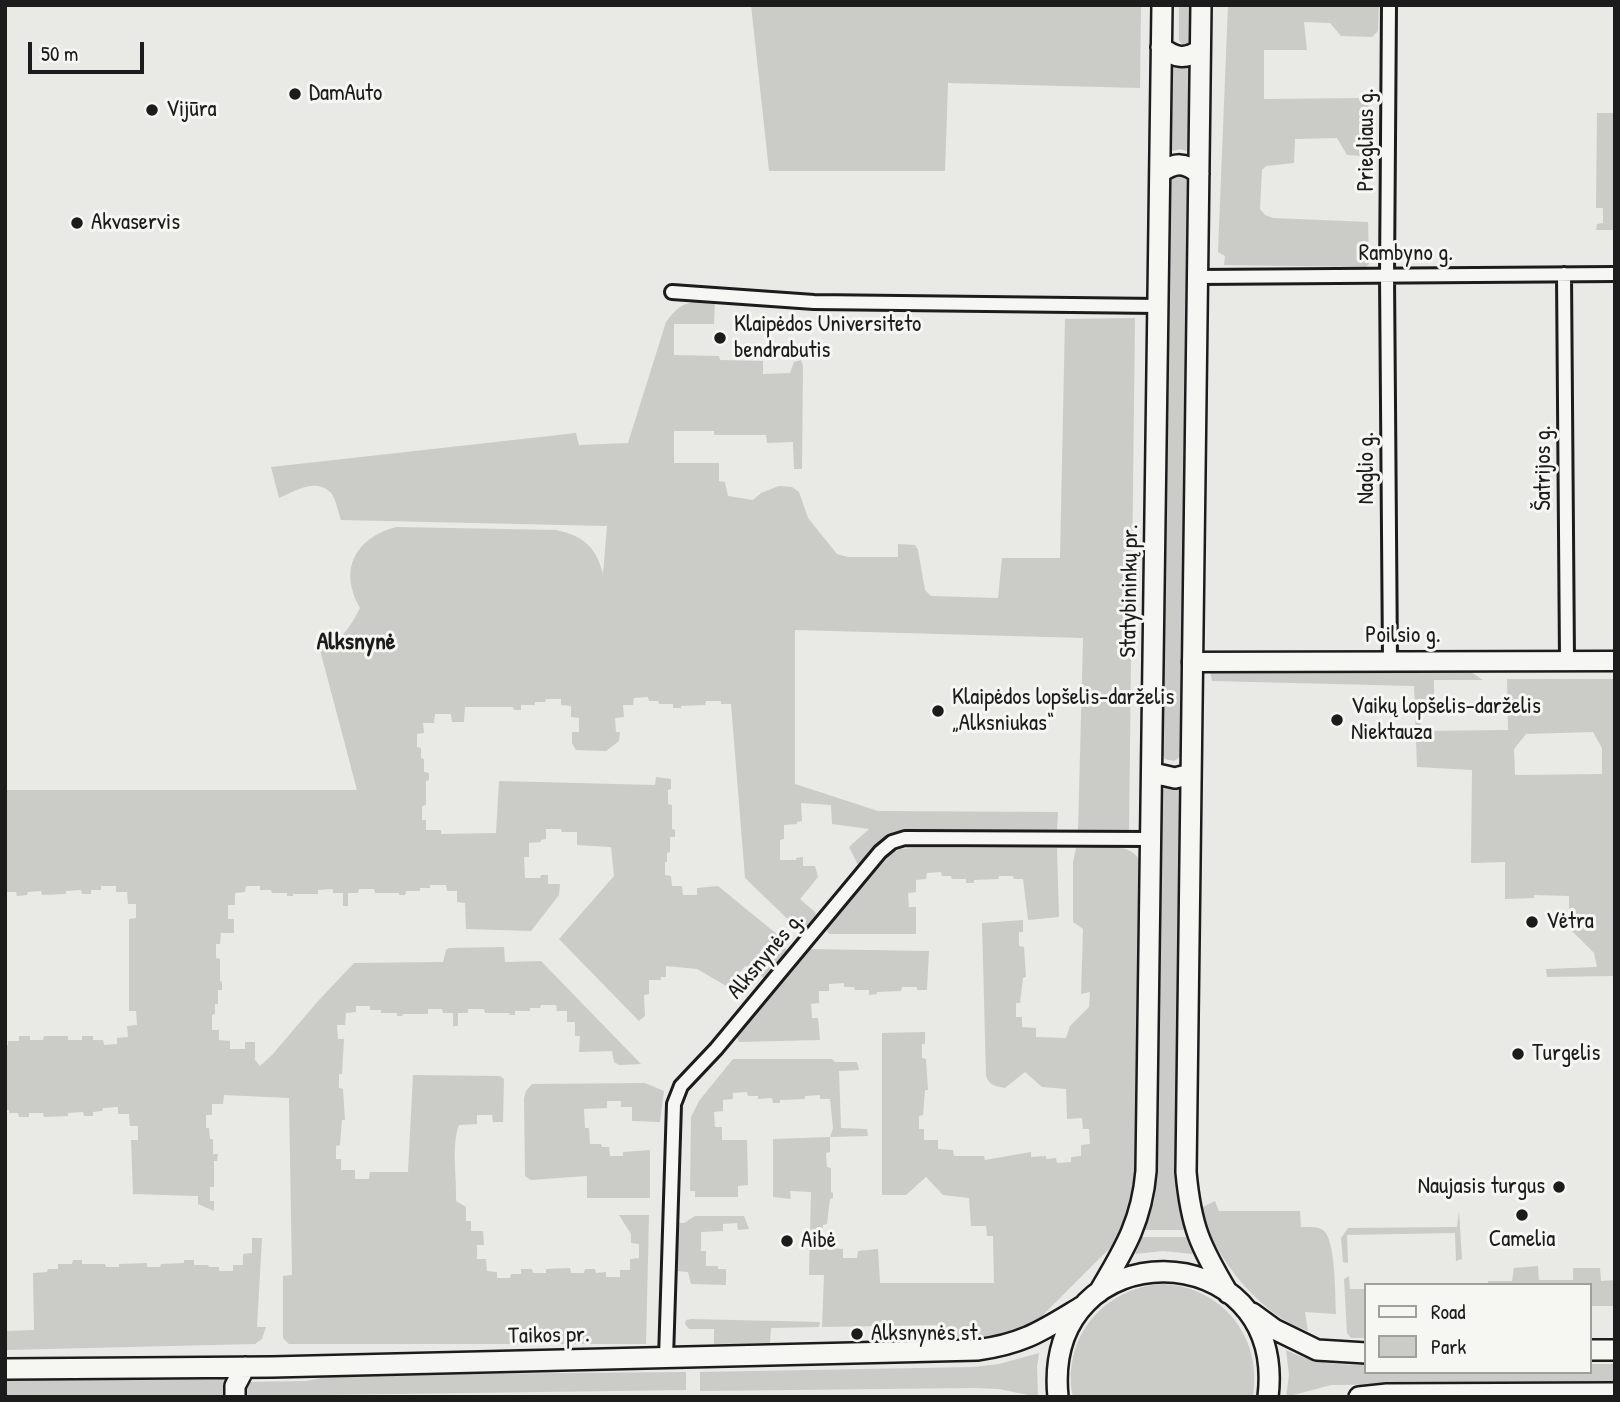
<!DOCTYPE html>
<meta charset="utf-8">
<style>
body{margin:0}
#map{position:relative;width:1620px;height:1402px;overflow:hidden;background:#e9e9e5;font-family:"Patrick Hand",sans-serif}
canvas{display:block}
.frame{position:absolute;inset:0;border:7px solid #1c1c1c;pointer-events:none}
.legend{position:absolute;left:1364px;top:1283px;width:228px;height:91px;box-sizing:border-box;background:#f6f6f2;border:2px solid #9f9f9c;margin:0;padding:9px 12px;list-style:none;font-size:21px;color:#1c1c1c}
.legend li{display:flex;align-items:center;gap:14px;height:35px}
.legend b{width:35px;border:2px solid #9f9f9c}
.scale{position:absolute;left:28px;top:42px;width:116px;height:32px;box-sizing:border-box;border:4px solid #1c1c1c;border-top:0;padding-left:9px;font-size:21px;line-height:24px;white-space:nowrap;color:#1c1c1c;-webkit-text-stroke:5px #f6f6f2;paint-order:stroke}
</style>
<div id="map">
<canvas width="1620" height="1402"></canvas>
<div class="frame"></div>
<ul class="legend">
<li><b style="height:9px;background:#f6f6f2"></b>Road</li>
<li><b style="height:19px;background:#cbcbc7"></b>Park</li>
</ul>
<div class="scale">50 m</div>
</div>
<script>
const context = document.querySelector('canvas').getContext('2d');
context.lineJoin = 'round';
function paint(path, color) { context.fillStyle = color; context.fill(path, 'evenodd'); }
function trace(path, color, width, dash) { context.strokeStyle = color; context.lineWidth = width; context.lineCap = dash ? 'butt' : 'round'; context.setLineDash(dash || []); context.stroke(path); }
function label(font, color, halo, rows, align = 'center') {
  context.font = font + ' "Patrick Hand",sans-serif'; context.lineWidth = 6; context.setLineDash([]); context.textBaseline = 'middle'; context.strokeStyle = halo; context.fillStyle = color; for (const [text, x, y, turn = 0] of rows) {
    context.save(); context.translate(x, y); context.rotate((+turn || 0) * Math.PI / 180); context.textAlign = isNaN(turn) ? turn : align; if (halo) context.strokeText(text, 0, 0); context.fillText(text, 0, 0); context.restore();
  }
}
const green = new Path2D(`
 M751 5H1141L1140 88 948 83 945 171H769Z
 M1179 5H1192L1191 40 1187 46H1183L1179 40Z
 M1228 5H1379L1378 31 1372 37 1341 36 1330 23 1304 22 1307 50H1264V99L1369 98 1371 143 1368 154 1363 156 1347 155 1337 138 1295 139 1294 163 1266 166 1262 170 1260 209 1265 215 1273 218 1368 222 1369 264 1366 267 1224 265 1225 256 1218 252Z
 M1171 60 1191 61 1190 152 1180 149 1169 152Z
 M1597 113H1615V230H1596L1597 224 1603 223V208H1596Z
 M1177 175 1186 177 1189 185 1182 751 1181 756 1174 761 1165 759 1161 751 1169 185 1170 181Z
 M715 301 714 324H674V355L719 356 720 360 763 361V374L790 373 794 362 801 360 803 366 802 469H794L793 442 767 443 766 435H714V431H674V463H719V481L725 482 728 496 753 500 761 493 779 486 792 487 799 492 808 518 837 554 848 557H898V544L915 545 918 550 925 590 931 596 998 598 1002 558H1060L1065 319 1135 318 1129 831 1078 832 1083 638 795 630V784L878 811 1058 812 1057 832 908 830C883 836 875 847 858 865L849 847 869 829 832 824 831 805 801 803 802 821 797 822V824L784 825V839L780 840V860H796V858L803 857V866H815L818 877 800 899 815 912 816 915 805 928 799 930 745 878 731 704H721V701H706L705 705 681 706V708H673V704H659L658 701H649L648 697 634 698 633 705H623L624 717 615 718 616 732H620L619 741 606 751 576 750 572 743V732H579V718L571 717V706L561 705V699H546L545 702H535V705H521V710H514L513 707H465L464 722H452L451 714H435L434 723H423L424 733 417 734V747L421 748V758L424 759V772L429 773V780L426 781V805L422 806V820H426V830H441V834L496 833 499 781 655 785 656 777 671 779V789L668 790V804L672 805V829L675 830V837H670V852L667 853V862H665V875L671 876 672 886H682L683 895H697V888L718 886 784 940 786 951 764 978 745 966 728 987 697 969 666 966V977H661V980H649V994L644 995 645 1016 639 1021 559 939 614 876 611 847 577 845V832H562L561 829H546V839L541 840V842L529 843V857H524L525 878H540L541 875H548V884H560L559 895 531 931 466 929 465 903 457 902V891H447L446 885H430V888H420V891H406L405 895H399V893H375L374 889H359L358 893H348V906H343V893H333V889L318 890V894H293V896H287V893H272L271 890H260V886H246L245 892 235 893V905H228V919H234V933H221L220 944H216V958L220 959V981L222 982V990H218V1004H215V1014L212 1015V1030H219V1040L230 1041V1049H245V1042H255V1060L260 1066 272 1055 319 1000 354 963 443 962 446 950 449 948 504 947 505 962 541 961 641 1064 619 1065 614 1062 612 1051 579 1052 580 1036H575V1022H567V1011H557L556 1005H541L540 1008H530V1011H515V1015H510L509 1013H485L484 1009H468V1013H458V1026H453V1013H443L442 1009H428V1014H403L402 1016H397V1013H381V1010H370V1006H356V1012L346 1013 345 1025H337L338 1039H344L342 1074H339V1088L343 1089 345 1120H342L340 1145 336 1146V1159H341V1170H355V1179H369L370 1172H408L413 1075 500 1076 504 1079 503 1122H493L492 1115H477V1124L459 1125C451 1145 457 1178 456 1201L466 1207V1221H471V1231H483L484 1245H477V1259H486L487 1271 497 1272V1278H510L511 1274H521V1269H532L533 1273H546V1269L570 1268 571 1273H584L585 1269H595L596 1273 606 1272V1277H620V1270H630V1259L639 1258V1244L631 1243V1234L619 1215H649L646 1344H289L283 1338V1276L292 1275 289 1098 224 1095 223 1104H212V1115H206V1128H209L210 1139H213V1154H218L217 1161H214V1187H210V1201H214V1211L198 1204V1196L133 1194 131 1140H138V1126H130L129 1114H118V1107L103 1108 102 1111 93 1112V1116H84L83 1112 68 1113V1116L44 1117 43 1113H29V1117H19L18 1113H9V1110H5V1045H8V1041H19V1036H30V1040H43L44 1036H68V1040H82V1036H93V1040H103L104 1045 117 1044V1038L128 1037 127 1026 137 1025 136 1011H129V919L136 918V904H128L127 892H116V886H101V890H91V894H82L81 890 66 891V894L42 895 41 891 28 892 27 895 17 896 16 892H7L5 790H357L320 650C343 639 349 629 360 608 338 570 355 538 396 527L556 530C584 536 596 547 603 574L607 526 341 520C338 512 336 499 331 493 317 477 294 491 279 498L271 467 576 433 579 445 628 443 666 322C683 299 689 303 715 301Z
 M1218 669 1468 670 1483 680H1434V705H1420L1421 731 1508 730 1507 679H1615V976L1547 977 1546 969 1597 967 1594 953 1569 928V896L1534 895V898L1505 899V862L1471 863 1472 770 1417 767 1414 686 1212 681 1210 672ZM1593 732 1602 748V774L1515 775 1514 749 1526 734Z
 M1167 786 1179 787 1181 790 1176 1190 1184 1230H1145L1154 1202 1156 1188 1161 790Z
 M913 848H1057L1059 917 1028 920 1023 879H1014L1013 876H999L998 879 974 880V883H966V879H952L951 876H942L941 872 927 873 926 879 916 880V892L908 893 909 907H916V934H829L826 929 890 855 900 849Z
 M1076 848C1094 848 1129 841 1139 859L1137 1170 1133 1201 1125 1223 1113 1245 1038 1320 1015 1334 976 1341 943 1344V1325L822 1327 824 1275H809L811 1192 790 1191 791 1199 773 1197V1139L830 1137 833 1128 830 1099H820V1095L805 1096V1099L780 1100V1103H773L772 1098 758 1099V1096H748L747 1092 733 1093V1099L723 1100V1111L714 1112 715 1127H722V1140H747L748 1185 738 1186V1197H695V1191H690L691 1117 699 1101 733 1059H832L835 1062H857L859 1070 839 1071 841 1128 867 1129 868 1136 830 1137V1152L826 1153 827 1167 831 1168V1192L833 1193V1198L830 1199 827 1224 823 1225V1238H829V1248L843 1249V1258H857L858 1251 878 1249 880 1283H994L993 1236H987L986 1226H971L969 1198 943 1195 926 1177 906 1195H882V1033L925 1032V1044H922V1058L926 1059 928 1090H925L923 1115 919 1116V1129H924V1140H938V1149L953 1150 954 1156H984L985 1160 1031 1152V1157L1046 1156V1159L1056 1158 1057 1163 1071 1162V1157L1081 1156V1145L1090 1144 1089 1129H1083L1082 1118 1067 1119 1066 1089 1042 1087 1025 1072 1005 1088C995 1086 990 1086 986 1076L982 923 1023 920V932H1019V946L1024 947 1026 977 1023 978 1020 1003H1016V1017H1022V1027L1036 1028V1037L1066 1038 1070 1026 1089 1007 1090 992 1081 994 1083 929 1073 922V862Z
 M809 949 929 951 927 990H917V987H902L901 991 877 992V994L869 995V990H855L854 987H844V983L829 984V991H819V1003L811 1004 812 1018H818L820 1040 739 1042 736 1035Z
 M645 1083 664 1091 660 1122 632 1121V1107H621V1101H607V1108L584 1109 585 1128H589L590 1144H601L602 1147H609L610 1156H623V1152L650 1150V1198H587V1176L531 1180 525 1176 524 1098 526 1091 532 1084Z
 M1215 1201 1219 1211H1300L1301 1227C1308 1227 1317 1226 1323 1230 1336 1239 1335 1297 1336 1314L1305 1312 1308 1331C1258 1314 1216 1258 1199 1209Z
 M1459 1211 1462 1259 1456 1261 1455 1233 1347 1235 1348 1263 1343 1262 1341 1238 1348 1228 1457 1227Z
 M695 1216H744L749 1229 738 1230 737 1223 723 1224V1231L701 1232V1251H706V1266H718V1269H726V1285L691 1284 688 1272 675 1271 676 1223H684Z
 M1142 1237H1186L1193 1254 1163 1251 1135 1254Z
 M252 1238H262L257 1327H266L262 1339 255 1344 5 1350V1331L34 1330 33 1273 47 1272 48 1269H58V1264H72L73 1260H82V1264H105L106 1267H119V1264L147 1263V1267H160L161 1264 184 1263V1260H194V1265H208L209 1267H219V1271H233V1265H243V1254L252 1253Z
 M1538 1266 1539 1280H1573V1268H1600L1601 1281 1615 1280V1306H1590V1285H1488V1281H1512L1514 1268Z
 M1349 1276 1350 1289H1366V1338H1351L1347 1333 1344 1279Z
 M1163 1284C1223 1287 1263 1338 1253 1397H1073C1061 1338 1104 1287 1163 1284Z
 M691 1319 820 1322 819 1327 771 1328 770 1343 714 1344V1329H689L685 1324 686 1320Z
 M1286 1350C1311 1363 1338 1365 1366 1365V1372H1590V1364H1615V1382L1331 1385 1286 1397 1289 1375Z
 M1039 1353 1037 1367 1038 1397 999 1389 973 1388 700 1391V1372L974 1367 999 1364Z
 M686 1372V1390L249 1396 244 1392 243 1387 248 1382 306 1381 335 1375Z
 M228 1376 224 1388 226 1396 5 1397V1378Z`);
const street = new Path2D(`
 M1389 5 1387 275 1390 661
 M1564 274 1567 661
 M1198 277 1615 274
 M672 292 814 302 1158 306
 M666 1358 674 1104 681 1086 716 1049 880 852 892 842 905 838 1151 839`);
const secondary = new Path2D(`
 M1192 662 1615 661`);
const primary = new Path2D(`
 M1201 5 1186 1172C1191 1227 1200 1246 1228 1293
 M1161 47C1175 58 1185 60 1200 50
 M1160 173C1175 162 1185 162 1199 174
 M1153 773 1175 778 1191 774
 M1099 1292C1124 1250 1142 1221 1146 1171L1162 5
 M1252 1313 1274 1329 1317 1350 1366 1353
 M1590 1350H1615
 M5 1369 272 1367 977 1350C1024 1344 1043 1330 1083 1306
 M235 1397V1386L245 1367
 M1058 1397C1041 1228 1288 1232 1268 1397
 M1359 1397 1387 1394 1615 1393`);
const markers = [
 [295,94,7,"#1c1c1c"],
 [152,110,7,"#1c1c1c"],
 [77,223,7,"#1c1c1c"],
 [720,338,7,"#1c1c1c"],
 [938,711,7,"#1c1c1c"],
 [1337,720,7,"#1c1c1c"],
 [1532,922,7,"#1c1c1c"],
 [1518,1054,7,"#1c1c1c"],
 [1559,1187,7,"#1c1c1c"],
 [1522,1215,7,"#1c1c1c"],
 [787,1241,7,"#1c1c1c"],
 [857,1334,7,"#1c1c1c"]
];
const poiNames = [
 ["DamAuto",309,94],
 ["Vijūra",166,110],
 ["Akvaservis",91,223],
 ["Klaipėdos Universiteto",734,325],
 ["bendrabutis",734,351],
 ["Klaipėdos lopšelis-darželis",952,698],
 ["„Alksniukas“",952,724],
 ["Vaikų lopšelis-darželis",1351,707],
 ["Niektauza",1351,733],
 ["Vėtra",1546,922],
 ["Turgelis",1532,1054],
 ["Naujasis turgus",1545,1187,"right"],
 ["Camelia",1522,1240,"center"],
 ["Aibė",801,1241],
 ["Alksnynės st.",871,1334]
];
const streetNames = [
 ["Priegliaus g.",1367,140,-90],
 ["Rambyno g.",1406,254],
 ["Naglio g.",1367,468,-90],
 ["Šatrijos g.",1544,468,-90],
 ["Statybininkų pr.",1130,591,-89],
 ["Poilsio g.",1403,636],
 ["Alksnynės g.",766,956,-50],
 ["Taikos pr.",549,1336,-1]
];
const neighbourhoodNames = [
 ["Alksnynė",356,643]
];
paint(green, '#cbcbc7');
trace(street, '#1c1c1c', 18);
trace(secondary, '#1c1c1c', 23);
trace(primary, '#1c1c1c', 24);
trace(street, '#f6f6f2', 12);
trace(secondary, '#f6f6f2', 18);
trace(primary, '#f6f6f2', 19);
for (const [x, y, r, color] of markers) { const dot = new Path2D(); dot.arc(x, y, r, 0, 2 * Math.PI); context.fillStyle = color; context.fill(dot); trace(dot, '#f6f6f2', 2.5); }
label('23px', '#1c1c1c', '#f6f6f2', poiNames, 'left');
label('23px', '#1c1c1c', '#f6f6f2', streetNames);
label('bold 24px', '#1c1c1c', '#f6f6f2', neighbourhoodNames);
</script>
